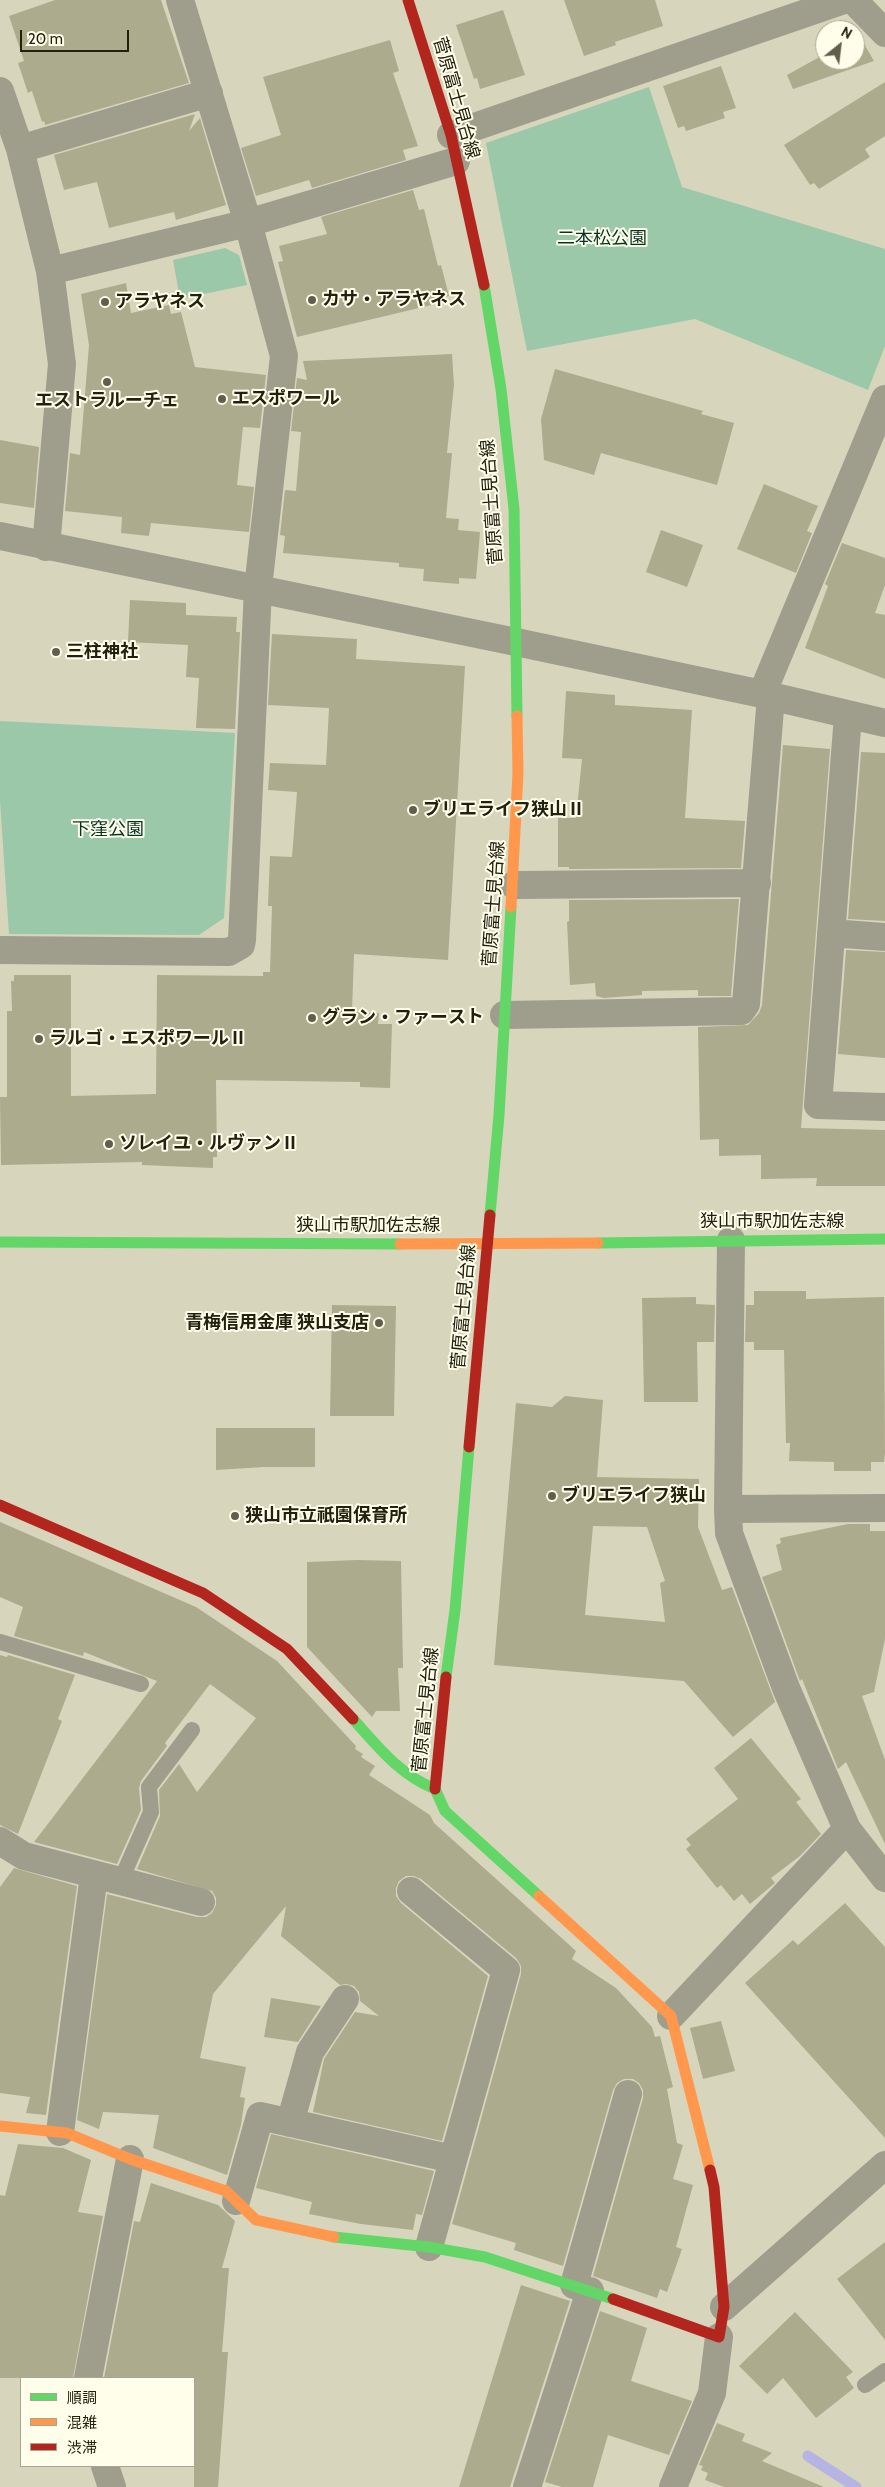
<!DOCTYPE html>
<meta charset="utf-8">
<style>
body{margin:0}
#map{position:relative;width:885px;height:2487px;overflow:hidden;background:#d7d5bc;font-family:Cabin,"Noto Sans JP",sans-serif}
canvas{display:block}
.legend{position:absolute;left:20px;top:2377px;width:175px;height:90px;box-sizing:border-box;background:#fffeeb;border:1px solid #a7a593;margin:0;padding:6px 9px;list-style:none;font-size:15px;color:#22200f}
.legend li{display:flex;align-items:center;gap:10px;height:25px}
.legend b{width:25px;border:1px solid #a7a593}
.north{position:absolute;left:815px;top:20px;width:50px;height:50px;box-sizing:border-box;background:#fffeeb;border:1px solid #a7a593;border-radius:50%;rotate:29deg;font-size:14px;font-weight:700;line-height:20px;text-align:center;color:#22200f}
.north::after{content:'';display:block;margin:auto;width:18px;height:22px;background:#615f4c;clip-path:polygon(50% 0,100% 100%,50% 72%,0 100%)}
.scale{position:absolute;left:20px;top:30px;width:109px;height:22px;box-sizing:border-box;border:2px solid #22200f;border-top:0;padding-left:6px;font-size:15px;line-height:18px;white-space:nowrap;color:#22200f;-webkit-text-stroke:4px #fffeeb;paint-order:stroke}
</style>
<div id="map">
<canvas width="885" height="2487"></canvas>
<ul class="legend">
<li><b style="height:6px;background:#63d668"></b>順調</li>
<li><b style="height:6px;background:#ff974d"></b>混雑</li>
<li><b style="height:6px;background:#b3261e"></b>渋滞</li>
</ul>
<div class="north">N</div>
<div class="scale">20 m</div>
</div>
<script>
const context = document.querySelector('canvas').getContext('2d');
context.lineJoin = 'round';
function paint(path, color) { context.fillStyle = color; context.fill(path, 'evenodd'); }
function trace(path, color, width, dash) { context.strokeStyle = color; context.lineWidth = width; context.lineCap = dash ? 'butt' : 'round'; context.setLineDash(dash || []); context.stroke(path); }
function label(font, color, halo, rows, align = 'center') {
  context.font = font + ' Cabin,"Noto Sans JP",sans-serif'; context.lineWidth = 4; context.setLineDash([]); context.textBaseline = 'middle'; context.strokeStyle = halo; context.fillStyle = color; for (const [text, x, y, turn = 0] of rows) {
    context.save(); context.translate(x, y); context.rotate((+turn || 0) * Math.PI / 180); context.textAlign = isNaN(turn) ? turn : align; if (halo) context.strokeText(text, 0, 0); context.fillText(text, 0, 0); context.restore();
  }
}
const green = new Path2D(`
 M649 87 682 187 885 249V346L868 390 695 319 527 351 486 143Z
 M225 248 239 255 247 285 180 299 173 260Z
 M0 721 235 733 224 918 199 935 9 934 0 801Z`);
const stream = new Path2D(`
 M808 2456 856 2487`);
const building = new Path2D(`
 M55 0H161L189 83 45 125 44 121 42 122 32 91 28 93 18 63 24 61 9 16Z
 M564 0H655L663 26 615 42 616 45 584 56Z
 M503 10 525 75 480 89 477 78 474 79 456 25Z
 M859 35 874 61 793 89 787 75 825 54V60H855V37Z
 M390 40 399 71 393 73 418 146 403 150 406 160 312 188 309 180 256 196 241 148 281 135 263 77Z
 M721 66 736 108 723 112 725 118 686 131 684 126 678 128 663 86Z
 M885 82V136L865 149 870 157 819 189 814 183 810 185 784 145Z
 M195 114 189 131 200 118 226 205 176 220 174 212 109 228 97 182 64 190 54 155Z
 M413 190 419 210 424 209 438 266 441 265 449 296 439 298 440 303 297 337 278 262 283 261 279 246 327 234 321 217Z
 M126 283 131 313 169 305 171 314 181 312 195 367 266 375 260 428 243 427 237 485 254 487 249 532 151 523 149 536 121 533 122 517 65 511 70 453 80 455 89 345 81 294Z
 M452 354 454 385 447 453H452L446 518 459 519 458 530 480 532 476 579 459 578V584L423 581 424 569 399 567V563L283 553 285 536 280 535 285 490 296 491 301 432 291 431 297 378 307 380 303 361Z
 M555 369 703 411 701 414 734 423 717 485 601 453 594 475 544 460 541 419Z
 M0 440 39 447 34 508 0 503Z
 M764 484 818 506 807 531 812 533 796 573 737 549Z
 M661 530 703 545 687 587 646 572Z
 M842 543 885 558V585L875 613 885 615V679L805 648 828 586 825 584Z
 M130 600 186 603V615L237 617 236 632H240L235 729 196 728 199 678 186 677 188 645 128 642Z
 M272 634 357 639 356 659 465 666 448 960 354 954 352 1012 379 1013 378 1024H392L390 1088 360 1087V1082L216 1080 217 1157H213V1168L142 1165V1162L1 1165 0 1097H7V1011H12L11 981H14V975H71V1096L156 1094 157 975 263 976V972H270L272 906H268L270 856 292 857 297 792 268 790 270 763 326 765 329 708 268 705Z
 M566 691 615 695V705L692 710 685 818 745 821 741 868 569 869V867H558V818H576L582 759 562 758Z
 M783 745 830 749 801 1128 885 1130V1186H816L817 1178 761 1179V1155L719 1156V1139L700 1140 698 1027 748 1025 759 1013 762 1005Z
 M861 752 885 753V921L848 919Z
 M739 899 731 996H698V990L642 991V995L604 998 596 996 595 983 570 985 567 922 569 921V900Z
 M846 950 885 952V1058L838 1054Z
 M754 1291H806V1299L884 1297 885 1453 884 1462H871V1471H834V1462L789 1461 790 1443H786L784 1350H754V1342H745L746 1305H754Z
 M696 1297V1304L715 1305 714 1342H697L698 1402H644L642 1298Z
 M332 1305 396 1306 394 1416H330Z
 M565 1396 603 1400 597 1477 699 1479 698 1527 722 1590 732 1587 775 1702 733 1737 684 1681 494 1665 516 1403 552 1407ZM593 1526 647 1527 665 1581 660 1583 665 1622 585 1615Z
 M216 1428H315V1467H264L216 1470Z
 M0 1522 196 1607 277 1661 356 1746 355 1749 363 1754 361 1757 375 1766 369 1775 430 1815 434 1823 576 1951 572 1959 616 1988 652 2027 655 2037 660 2036 673 2087 667 2089 677 2143 683 2145 673 2179 693 2185 676 2247 682 2249 667 2292 660 2289 657 2298 593 2276 643 2098V2090L639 2083 633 2079H624L617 2083 613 2090 563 2266 514 2250 516 2243 452 2224 521 1974V1966L516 1958 421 1879 414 1876H406L399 1881 396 1888V1896L401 1903 488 1976 442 2141 313 2112 324 2059 355 2012 379 2016 360 2001 359 1992 354 1986 346 1984 340 1985 281 1936 286 1906 213 1994 200 2058 246 2067 240 2097 245 2098 241 2125 227 2175 153 2148 159 2115 103 2112 99 2129 77 2120 107 1894 197 1917H206L212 1913 216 1905V1898L212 1891 137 1869 160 1816 159 1790 179 1764 197 1792 256 1718 210 1684 165 1743 167 1746 141 1781 139 1788 141 1810 117 1864 34 1842 157 1681 84 1652 83 1656 14 1636 23 1607 0 1597Z
 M848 1524H870V1531H885V1639L874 1692 862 1696 885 1760V1844L846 1762 838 1769 802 1679 800 1681 762 1577 782 1570 776 1545 781 1543 780 1538Z
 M357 1560 401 1561 403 1668H398L400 1711H376L372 1717 307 1647V1562Z
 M0 1655 7 1657 8 1655 75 1675 58 1719 62 1721 18 1834 0 1825Z
 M751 1738 801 1799 796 1802 821 1834 800 1856 771 1878 775 1883 750 1904 742 1894 734 1901 721 1885 717 1888 686 1849 691 1845 686 1839 738 1799 714 1768Z
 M14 1868 77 1886 46 2115 26 2113 30 2097 0 2093V1887Z
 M845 1903 885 1947V2138L745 1983 793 1940 798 1945Z
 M271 1998 321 2006 298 2042 264 2037Z
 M721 2021 735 2071 703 2079 690 2028Z
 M271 2134 434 2171 422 2215 416 2214 413 2230 361 2224 309 2214 312 2202 256 2188Z
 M18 2144 63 2148 91 2160 78 2212 103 2216 73 2378H0V2195L5 2196Z
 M151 2183 218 2205 235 2221 222 2268H229L222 2352H228L218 2487H194V2378H104L134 2221 140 2222Z
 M885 2242V2340L837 2279Z
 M521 2285 570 2301 510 2487H459Z
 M600 2311 647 2328 631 2381 692 2401 669 2455 608 2435 593 2487H562L545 2482Z
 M795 2312 853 2372 846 2377 854 2388 816 2418 783 2378 767 2394 739 2366Z
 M717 2423 745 2434 742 2441 772 2453 762 2461 824 2487H724L705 2480 708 2473 701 2470 703 2466 699 2465Z`);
const lane = new Path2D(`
 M0 1642 141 1684
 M120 1882 151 1812 149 1787 192 1730
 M865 2385 885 2371`);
const street = new Path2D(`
 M853 0 885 33
 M0 91 20 149 50 271 62 364 46 547
 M451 135 844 0
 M20 149 209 93
 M50 271 248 223 456 161
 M0 536 516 642 762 694 885 723
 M762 694 885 399
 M848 715 818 1105 885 1107
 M514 885 757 883
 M831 933 885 937
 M0 950 229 952 241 945 242 940 258 588 284 356 248 223 180 0
 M504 1015 741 1011 746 1004 771 696
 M731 1240 728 1509 729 1533 786 1688 847 1829 885 1878
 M728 1509 885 1508
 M0 1841 24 1856 201 1902
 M411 1891 506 1970 429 2247
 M671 2016 847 1829
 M290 2123 310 2052 345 1999
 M60 2132 94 1875
 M236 2201 260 2116 453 2159
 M574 2285 628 2094
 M724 2307 885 2165
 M88 2378 130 2159
 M105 2466 112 2487
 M527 2487 590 2291
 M673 2487 712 2393 719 2337`);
const fast = new Path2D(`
 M484 285 501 389 514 509 517 716
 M490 1215 499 1115 511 907
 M0 1242 400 1244
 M598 1243 885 1239
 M446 1677 455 1610 469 1447
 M353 1719C379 1748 399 1774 435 1789L445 1811 539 1896
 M334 2237 429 2247 485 2257 613 2299`);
const slow = new Path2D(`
 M511 907 518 773 517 716
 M400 1244 598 1243
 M539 1896 671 2016 710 2170
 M0 2126 67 2133 130 2159 226 2191 256 2220 334 2237`);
const jam = new Path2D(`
 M408 0 451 135 484 285
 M469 1447 490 1215
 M0 1505 203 1593 287 1649 353 1719
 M435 1789 446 1677
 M613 2299 719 2337 724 2307 714 2187 710 2170`);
const markers = [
 [312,300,5,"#615f4c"],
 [105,302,5,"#615f4c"],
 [107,382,5,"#615f4c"],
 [222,399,5,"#615f4c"],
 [56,652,5,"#615f4c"],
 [413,810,5,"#615f4c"],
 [312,1018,5,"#615f4c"],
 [39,1039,5,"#615f4c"],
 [109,1144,5,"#615f4c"],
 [379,1323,5,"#615f4c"],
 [552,1496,5,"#615f4c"],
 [235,1516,5,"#615f4c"]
];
const streetNames = [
 ["菅原富士見台線",456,98,74],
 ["菅原富士見台線",492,502,-94],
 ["菅原富士見台線",494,904,-86],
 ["狭山市駅加佐志線",772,1222],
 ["狭山市駅加佐志線",368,1226],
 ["菅原富士見台線",464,1307,-85],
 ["菅原富士見台線",426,1710,-84]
];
const parkNames = [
 ["二本松公園",602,239],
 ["下窪公園",108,830]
];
const poiNames = [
 ["カサ・アラヤネス",322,300],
 ["アラヤネス",115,302],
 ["エスポワール",232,399],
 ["エストラルーチェ",107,401,"center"],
 ["三柱神社",66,652],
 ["ブリエライフ狭山Ⅱ",423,810],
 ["グラン・ファースト",322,1018],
 ["ラルゴ・エスポワールⅡ",49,1039],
 ["ソレイユ・ルヴァンⅡ",119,1144],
 ["青梅信用金庫 狭山支店",369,1323,"right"],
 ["ブリエライフ狭山",562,1496],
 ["狭山市立祇園保育所",245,1516]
];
paint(green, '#9ac8a8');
trace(stream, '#b5b4e3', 11);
paint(building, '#adab8e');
trace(lane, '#9f9e8c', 16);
trace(street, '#9f9e8c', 28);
trace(fast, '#63d668', 11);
trace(slow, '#ff974d', 11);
trace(jam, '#b3261e', 11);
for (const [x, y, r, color] of markers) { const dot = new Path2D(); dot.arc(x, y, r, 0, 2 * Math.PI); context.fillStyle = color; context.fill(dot); trace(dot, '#fffeeb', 2); }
label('18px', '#22200f', '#fffeeb', streetNames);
label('18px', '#053222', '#fffeeb', parkNames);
label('bold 18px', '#22200f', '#fffeeb', poiNames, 'left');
</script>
